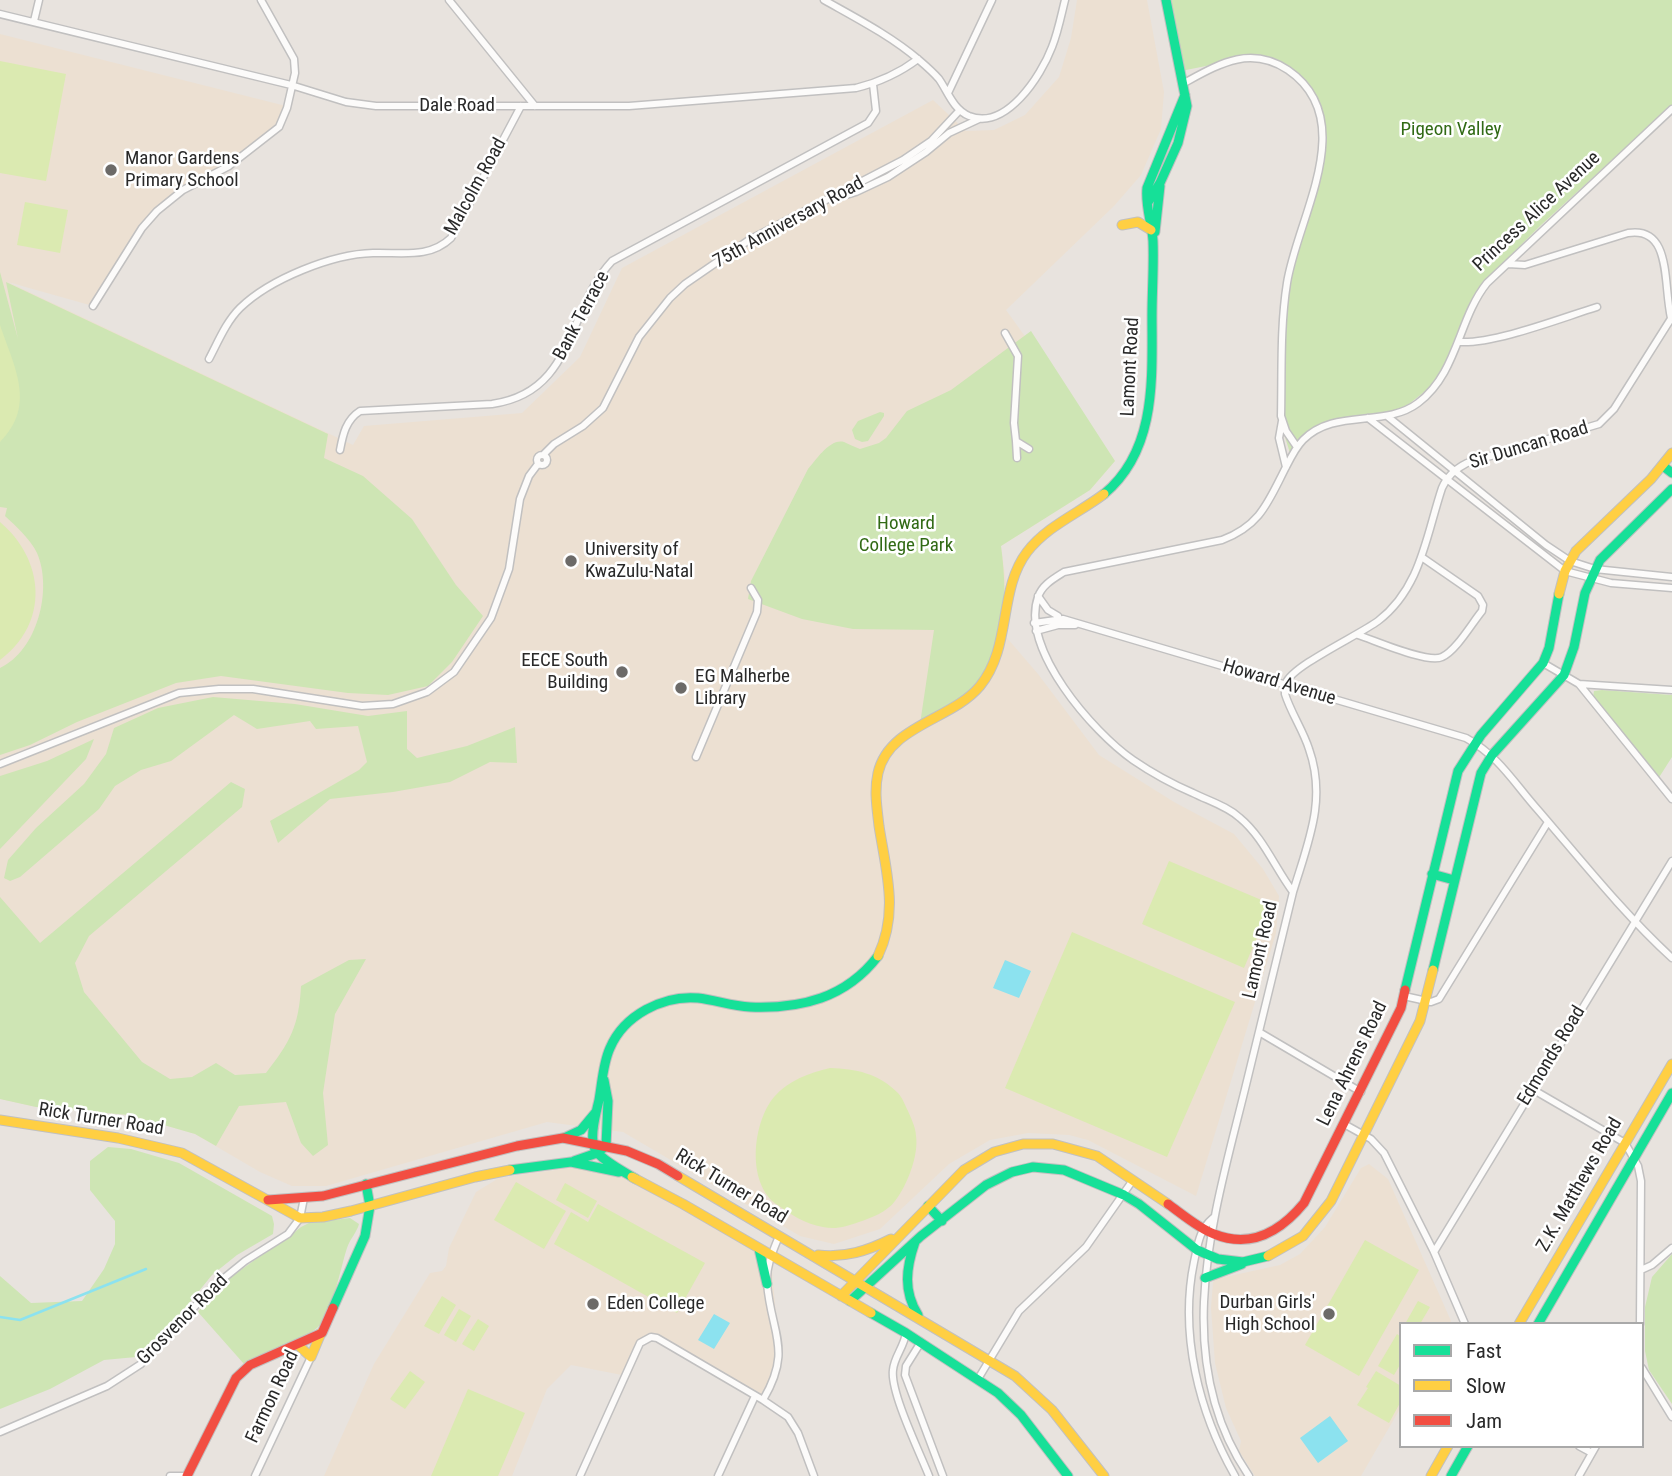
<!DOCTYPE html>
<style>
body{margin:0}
#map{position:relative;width:1672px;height:1476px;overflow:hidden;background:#e8e3de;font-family:"Roboto Condensed",sans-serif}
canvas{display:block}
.legend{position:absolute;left:1399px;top:1322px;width:245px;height:126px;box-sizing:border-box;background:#fff;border:2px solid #a9a9a9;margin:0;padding:9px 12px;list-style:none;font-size:21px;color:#292929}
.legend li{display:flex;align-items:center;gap:14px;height:35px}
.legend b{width:35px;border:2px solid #a9a9a9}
</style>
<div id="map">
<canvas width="1672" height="1476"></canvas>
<ul class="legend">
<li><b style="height:9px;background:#16e098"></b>Fast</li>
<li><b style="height:9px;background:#ffcf43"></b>Slow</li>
<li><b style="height:9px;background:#f24e42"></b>Jam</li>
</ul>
</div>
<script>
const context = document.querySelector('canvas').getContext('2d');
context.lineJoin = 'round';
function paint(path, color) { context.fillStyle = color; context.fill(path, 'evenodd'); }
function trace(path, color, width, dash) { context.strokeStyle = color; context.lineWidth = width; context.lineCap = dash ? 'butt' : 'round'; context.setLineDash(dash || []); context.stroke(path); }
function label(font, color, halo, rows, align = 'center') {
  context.font = font + ' "Roboto Condensed",sans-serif'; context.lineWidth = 5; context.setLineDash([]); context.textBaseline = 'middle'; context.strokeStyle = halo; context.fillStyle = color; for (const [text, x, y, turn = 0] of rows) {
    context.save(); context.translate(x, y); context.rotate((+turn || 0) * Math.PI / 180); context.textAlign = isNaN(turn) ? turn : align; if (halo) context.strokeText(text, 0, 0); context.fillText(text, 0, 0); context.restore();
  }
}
const education = new Path2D(`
 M1077 0H1147L1164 92 1161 129 1141 175 1114 206 1006 310 1115 461 1090 490 1001 546 1006 582 1001 631 1038 674 1099 755 1174 802 1234 834 1263 869 1279 896 1276 933 1196 1196 1088 1140 1069 1135 1028 1133 990 1140 949 1164 880 1229 834 1244 800 1236 623 1132 547 1122 326 1186H292L260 1172 195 1134 129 1115 36 1107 0 1099V34L286 106 273 135 157 211 93 306 8 282 353 445 364 426 522 413 580 357 622 268 933 100 966 131 994 130 1025 115 1059 77 1071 38Z
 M1369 1164 1388 1179 1451 1321 1449 1324H1401V1407L1361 1476H1255L1239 1451 1241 1441 1226 1408 1215 1363 1211 1308 1213 1282 1216 1279 1280 1265 1300 1254 1325 1227 1361 1168Z
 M577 1167 622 1174 677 1200 771 1260 780 1357 762 1394 650 1334 622 1375 571 1365 547 1389 512 1476H324L374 1364 430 1273 442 1271 446 1266 449 1248 476 1192 499 1178Z`);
const green = new Path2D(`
 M1164 0H1672V105L1540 226 1490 276 1474 295 1456 344 1434 384 1409 404 1386 416 1331 424 1317 429 1290 453 1280 421 1289 267 1315 194 1320 130 1314 104 1306 90 1294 76 1264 62 1241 59 1181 71Z
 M0 272 18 339 6 282 328 434 324 458 363 476 412 519 456 585 483 616 452 662 428 686 388 695 348 693 221 676 176 683 77 722 30 745 0 755V668C37 651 53 590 37 553 31 540 15 525 5 516L7 508 0 507Z
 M1031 331 1115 461 1090 490 1001 546C1007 591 1009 651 974 687 959 702 939 714 920 724L934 630 853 629 802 619 748 599 751 581 808 469C816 460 830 438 844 442 849 444 854 447 860 449L879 443 886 438 907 411 951 390Z
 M880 412 884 413V416L868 441 862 442 855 439 852 430 858 421Z
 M1602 690 1672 695V757L1658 779 1593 697 1594 691Z
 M213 697 295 704 368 716 407 711V749L417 758 467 746 515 727 517 763 490 762 450 782 393 792 330 799 278 843 270 821 359 770 367 762 358 726 316 729 310 721 257 729 234 715 171 761 141 770 115 786 99 809 20 877 10 881 4 878 8 860 36 828 84 784 106 754 114 728 158 708Z
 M94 739 86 759 0 849V776L47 761Z
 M231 782 245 789 242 807 89 936 75 963 84 992 142 1062 170 1079 192 1077 216 1063 235 1075 266 1073C290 1042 299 1026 301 986L349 960 366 959 335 1014 323 1093 328 1145 313 1156 301 1143 286 1102 239 1106 216 1146 195 1134 129 1115 36 1107 0 1099V897L40 943Z
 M108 1147 131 1149 179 1163 272 1216 274 1224 273 1234 237 1255 212 1275 164 1334 136 1357 104 1360 50 1389 0 1409V1276L31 1303 82 1301 104 1269 115 1244V1221L90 1190V1161Z
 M350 1218 359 1224C357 1232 350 1239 347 1248 341 1266 332 1316 317 1328 295 1345 267 1349 244 1364L198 1312C224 1274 266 1256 301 1227L309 1223Z
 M1672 1254V1404L1649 1370 1645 1351V1307L1652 1277Z`);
const pitch = new Path2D(`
 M0 61 66 74 46 181 0 173Z
 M25 202 68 210 60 253 17 245Z
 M0 325C14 367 37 405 0 442Z
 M0 522C45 560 50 623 0 660Z
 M1169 861 1271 904 1244 968 1142 924Z
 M1072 932 1235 1002 1167 1157 1005 1088Z
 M830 1068C856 1069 878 1073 898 1093 902 1097 905 1105 908 1111 911 1118 916 1128 916 1136 919 1155 907 1186 895 1201 887 1212 871 1218 859 1222 847 1226 836 1230 823 1227 804 1224 791 1214 776 1204 746 1182 753 1122 774 1097 789 1080 809 1073 830 1068Z
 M516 1182 566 1211 544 1249 494 1220Z
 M565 1183 597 1201 588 1218 556 1200Z
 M598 1204 705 1263 677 1313 554 1244 571 1212 588 1222Z
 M1365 1240 1419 1270 1359 1376 1305 1345Z
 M442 1296 456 1305 439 1334 424 1326Z
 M1418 1301 1430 1307 1420 1324H1405Z
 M459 1309 471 1316 456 1342 444 1335Z
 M478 1319 489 1326 474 1351 462 1344Z
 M1397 1334 1401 1337V1363L1394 1375 1378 1366Z
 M410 1371 425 1382 405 1409 390 1399Z
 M1376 1371 1401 1386V1401L1389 1423 1357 1405 1368 1388 1366 1387Z
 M468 1389 525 1413 498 1476H431Z`);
const water = new Path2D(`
 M1005 960 1031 971 1019 998 993 988Z
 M714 1314 730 1323 714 1349 698 1340Z
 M1330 1416 1348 1441 1318 1463 1300 1438Z`);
const stream = new Path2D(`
 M0 1317 20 1320 146 1269`);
const street = new Path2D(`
 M449 0 535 106
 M824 0C856 18 891 36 919 60 926 66 933 72 939 79 948 92 953 109 969 116 1006 131 1041 76 1052 47 1058 32 1061 16 1065 0
 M0 14 291 85 346 102 376 106H629L856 88C880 82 898 74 918 59
 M34 21 39 0
 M1184 83C1219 64 1250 45 1288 70 1361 120 1297 218 1287 283 1280 327 1282 372 1281 416L1286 431 1297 447
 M948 93 992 0
 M833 199 856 192 888 177 926 152 949 133 979 119
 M1508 264 1525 265 1628 233C1672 226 1663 283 1671 318
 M93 306 142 228 157 211 183 190 229 166 279 127 287 108 295 73 294 59 261 0
 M1005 333 1018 356 1014 423 1016 441 1029 449
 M1459 342C1495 344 1561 318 1597 307
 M209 359C218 342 226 322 240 308 270 279 332 254 373 253 401 252 429 259 451 238L521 106
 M1387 416 1546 545 1570 561 1595 569 1672 577
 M1368 418 1565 571 1611 583 1672 588
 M1282 421 1279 438 1286 467
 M1016 441 1017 458
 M340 450C343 434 346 420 360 411L492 404C576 392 566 310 612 261L868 123 876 111 873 84
 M537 460a5 5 0 1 1 10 0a5 5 0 1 1-10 0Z
 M543 455 554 444 583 426 603 408 639 337 670 298 685 284 749 240 903 160 931 141 959 111
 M1038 596 1048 610 1058 616
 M1034 623 1063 619 1466 738C1499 756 1514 783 1538 810 1582 861 1623 913 1672 958
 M1036 631 1058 625H1075
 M1358 635C1374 640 1428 664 1442 657 1456 651 1472 623 1482 611L1483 605 1478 596 1423 558
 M1543 663 1579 684 1672 799
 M1579 684 1672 690
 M696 757 757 612 758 600 751 588
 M0 764 179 693 219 689H253L362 706 393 704 427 692 454 672 491 618 509 569 520 499 529 476 538 464
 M1293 892C1308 842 1327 800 1309 749 1303 730 1291 713 1285 694 1285 690 1284 687 1286 683 1292 666 1359 635 1378 621 1421 588 1426 536 1442 488 1447 476 1455 469 1467 463L1599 424 1614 409 1672 317
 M1404 996 1431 1002 1439 999 1548 822
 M1259 1032 1361 1092
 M1532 1089 1625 1143 1638 1166 1641 1181 1640 1324
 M1344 1124 1371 1139 1384 1153 1434 1252 1465 1324
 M1213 1218C1199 1230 1198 1244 1194 1262 1179 1334 1199 1413 1235 1476
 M1434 1252 1672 861
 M1641 1270 1652 1265 1672 1248
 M906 1333C904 1347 894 1357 893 1370 890 1392 920 1453 929 1476
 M921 1342 906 1366 905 1375 943 1476
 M1642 1368 1672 1417
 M978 1379 1019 1311 1086 1247 1133 1180
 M763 1400C793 1349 771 1334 767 1283 766 1266 773 1251 779 1236
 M0 1432 107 1386 141 1364 213 1287 245 1261 288 1234 300 1218 304 1198
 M1579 1446 1592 1453
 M170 1476H183
 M255 1476 311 1357
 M580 1476 640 1343 651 1337 657 1338 763 1400 788 1417 798 1433 814 1476
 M718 1476 755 1396
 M1249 1476C1168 1358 1214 1215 1245 1089 1261 1023 1277 957 1293 892 1275 868 1263 837 1240 818 1227 806 1209 801 1193 793 1172 784 1152 773 1133 760 1093 732 1020 649 1038 597 1042 585 1053 579 1064 572L1222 540C1261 525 1268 502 1286 467 1291 457 1296 447 1303 440 1334 408 1385 428 1418 403 1458 373 1458 319 1487 283L1672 109
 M1579 1476 1596 1446`);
const fast = new Path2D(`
 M1148 202 1160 183 1178 143 1187 106 1166 0
 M1155 232 1160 186
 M1663 466 1672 473
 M1104 494C1157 450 1152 378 1152 316 1152 291 1154 266 1153 241 1152 223 1145 206 1147 188L1185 95
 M1432 874 1454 880
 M1433 970 1481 773 1492 755 1564 675 1574 647 1585 593 1600 560 1672 489
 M1405 990 1458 771 1481 735 1543 663 1549 648 1559 594
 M564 1138 581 1130 596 1112
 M574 1161 597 1153 606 1146 608 1101 604 1080
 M510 1170 571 1162 619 1172
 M636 1179C626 1173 597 1158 594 1147 590 1134 596 1113 599 1100 602 1083 603 1063 610 1048 624 1015 663 995 698 998 715 1000 732 1006 750 1007 801 1009 846 998 878 956
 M928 1206 942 1221
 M915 1242C906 1268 903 1291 918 1315
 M759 1249 767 1284
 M1205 1278 1242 1264
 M850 1301 921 1236 986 1185 1012 1172 1033 1167 1064 1170 1124 1195 1139 1204 1197 1250 1218 1259 1243 1262 1268 1256
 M333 1308 365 1236 370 1206 366 1184
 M871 1313 906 1333 998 1393 1021 1415 1068 1476
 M1538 1324 1672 1093
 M1451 1476 1468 1446`);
const slow = new Path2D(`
 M1122 225 1138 222 1151 230
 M1559 594 1565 571 1576 551 1651 479 1672 453
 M878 956C899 912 886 871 879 826 877 808 874 791 878 773 889 725 952 720 980 686 1012 647 998 590 1027 552 1047 526 1079 513 1104 494
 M0 1120 118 1138 182 1153 300 1218 323 1217 351 1211 475 1177 510 1170
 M678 1176 1015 1376 1052 1410 1104 1476
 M632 1177 683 1204 871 1313
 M818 1255C845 1258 867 1251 891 1239
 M1268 1256 1303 1236 1331 1201 1420 1021 1433 970
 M841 1296 964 1170 994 1152 1023 1144H1053L1097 1156 1168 1204
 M1519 1324 1672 1064
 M298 1345 311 1357 321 1333
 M1431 1476 1448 1446`);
const jam = new Path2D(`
 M268 1200 323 1196 517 1146 563 1138 627 1151 658 1164 678 1176
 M1168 1204C1182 1214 1198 1228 1214 1234 1251 1249 1281 1231 1304 1203L1401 1008 1405 990
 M187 1476 236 1378 250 1365 322 1333 333 1308`);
const markers = [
 [111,170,7,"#6c6a68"],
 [571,561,7,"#6c6a68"],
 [622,672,7,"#6c6a68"],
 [681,688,7,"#6c6a68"],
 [593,1304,7,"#6c6a68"],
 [1329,1314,7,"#6c6a68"]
];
const streetNames = [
 ["Dale Road",457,106],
 ["Malcolm Road",476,187,-61],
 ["Princess Alice Avenue",1537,212,-43],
 ["75th Anniversary Road",789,223,-29],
 ["Bank Terrace",582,316,-62],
 ["Lamont Road",1131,367,-87],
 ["Sir Duncan Road",1529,446,-17],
 ["Howard Avenue",1279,683,17],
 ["Lamont Road",1261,950,-77],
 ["Edmonds Road",1552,1056,-59],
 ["Lena Ahrens Road",1353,1064,-64],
 ["Rick Turner Road",101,1120,9],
 ["Z.K. Matthews Road",1580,1185,-60],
 ["Rick Turner Road",731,1187,31],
 ["Grosvenor Road",183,1320,-45],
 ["Farmon Road",273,1397,-65]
];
const parkNames = [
 ["Pigeon Valley",1451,130],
 ["Howard",906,524],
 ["College Park",906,546]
];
const poiNames = [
 ["Manor Gardens",125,159],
 ["Primary School",125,181],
 ["University of",585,550],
 ["KwaZulu-Natal",585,572],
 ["EECE South",608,661,"right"],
 ["Building",608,683,"right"],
 ["EG Malherbe",695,677],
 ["Library",695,699],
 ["Durban Girls'",1315,1303,"right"],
 ["High School",1315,1325,"right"],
 ["Eden College",607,1304]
];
paint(education, '#ece0d2');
paint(green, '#cee5b4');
paint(pitch, '#dbeab1');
paint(water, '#8ce2ef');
trace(stream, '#8ce2ef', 2.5);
trace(street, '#c1c0c0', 9);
trace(fast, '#c1c0c0', 11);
trace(slow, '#c1c0c0', 11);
trace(jam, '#c1c0c0', 11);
trace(street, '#fcfbfa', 6);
trace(fast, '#16e098', 9);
trace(slow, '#ffcf43', 9);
trace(jam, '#f24e42', 9);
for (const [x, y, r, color] of markers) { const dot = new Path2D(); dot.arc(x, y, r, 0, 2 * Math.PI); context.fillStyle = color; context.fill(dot); trace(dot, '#fff', 2.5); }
label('19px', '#292929', '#fff', streetNames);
label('19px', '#316a15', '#fff', parkNames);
label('19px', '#292929', '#fff', poiNames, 'left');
</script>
